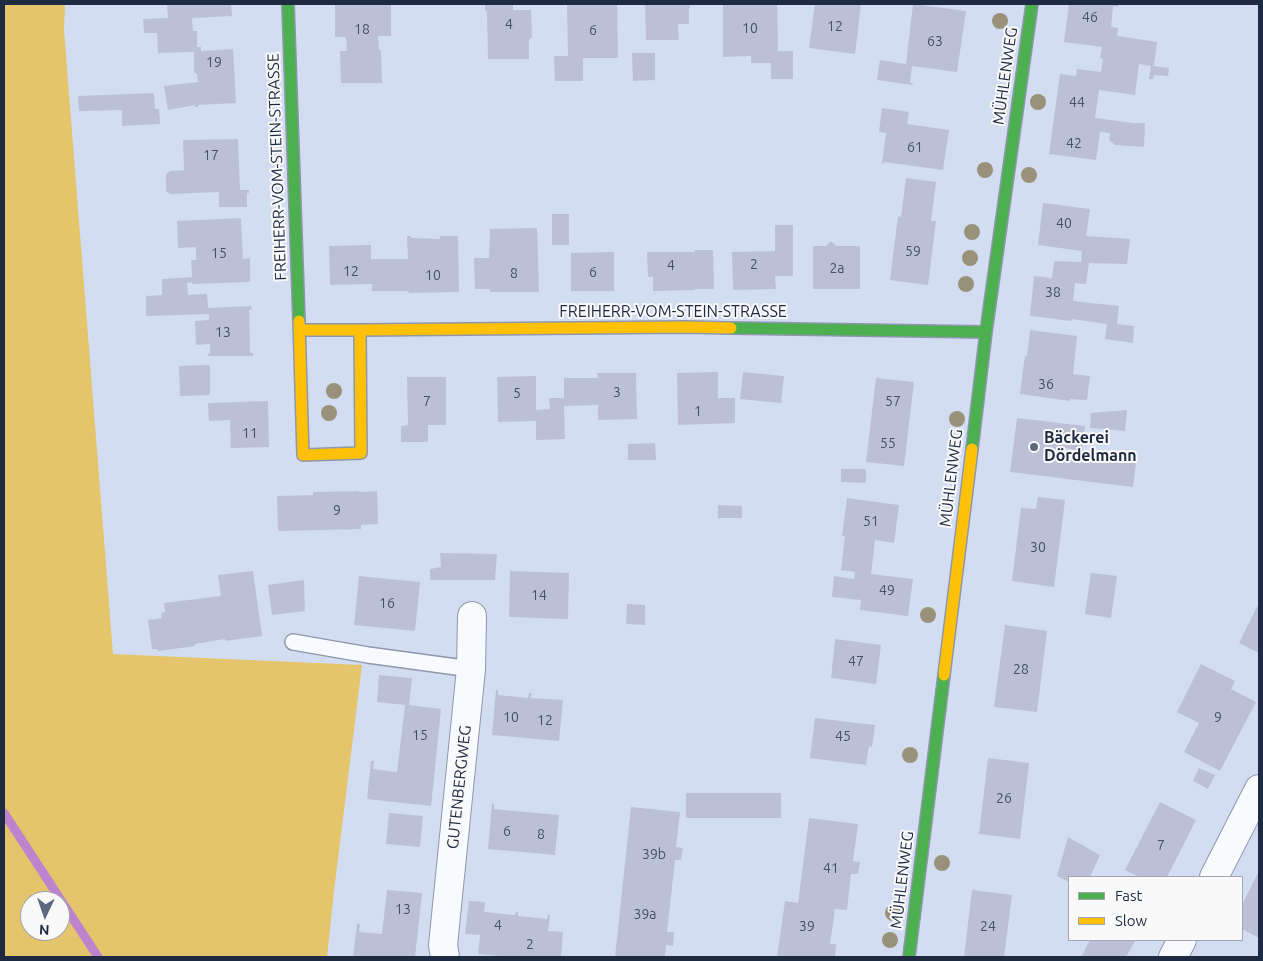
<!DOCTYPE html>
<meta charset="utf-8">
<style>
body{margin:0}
#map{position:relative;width:1263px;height:961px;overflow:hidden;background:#d3ddf1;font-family:Ubuntu,sans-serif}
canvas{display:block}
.frame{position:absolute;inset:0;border:5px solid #1e2a41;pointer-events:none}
.legend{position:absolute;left:1068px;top:876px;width:175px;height:65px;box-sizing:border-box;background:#f9f9f9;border:1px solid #a1a6af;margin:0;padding:6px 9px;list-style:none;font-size:15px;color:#1e2a41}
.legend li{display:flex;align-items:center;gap:10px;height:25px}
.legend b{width:25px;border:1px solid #a1a6af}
.north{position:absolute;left:20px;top:891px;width:50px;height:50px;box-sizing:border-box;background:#f9f9f9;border:1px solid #a1a6af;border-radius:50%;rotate:183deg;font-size:14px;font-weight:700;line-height:20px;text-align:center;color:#1e2a41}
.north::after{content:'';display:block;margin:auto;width:18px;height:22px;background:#5d697f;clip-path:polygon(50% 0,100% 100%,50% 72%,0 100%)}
</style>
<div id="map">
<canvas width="1263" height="961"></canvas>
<div class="frame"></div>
<ul class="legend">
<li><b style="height:6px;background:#4caf50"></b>Fast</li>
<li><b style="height:6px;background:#ffc107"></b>Slow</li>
</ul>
<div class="north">N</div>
</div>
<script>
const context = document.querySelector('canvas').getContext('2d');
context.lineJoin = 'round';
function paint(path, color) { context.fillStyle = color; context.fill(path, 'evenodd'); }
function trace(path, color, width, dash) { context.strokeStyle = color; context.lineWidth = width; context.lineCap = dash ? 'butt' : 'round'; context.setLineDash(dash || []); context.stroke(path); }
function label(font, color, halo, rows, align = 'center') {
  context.font = font + ' Ubuntu,sans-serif'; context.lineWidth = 4; context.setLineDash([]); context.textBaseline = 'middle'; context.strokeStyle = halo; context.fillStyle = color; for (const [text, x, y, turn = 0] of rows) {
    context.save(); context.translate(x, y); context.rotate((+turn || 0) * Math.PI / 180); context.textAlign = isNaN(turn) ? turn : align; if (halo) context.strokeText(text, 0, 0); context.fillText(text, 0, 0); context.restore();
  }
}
const green = new Path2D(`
 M4 4H65L64 30 113 654 362 665 334 891 327 957H4ZM30 901H60V931H30Z`);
const stream = new Path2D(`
 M4 813 98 957`);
const building = new Path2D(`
 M167 4H231L232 16 192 18 193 31H197V47H201V51L233 49 236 103 198 105V107H195V105L168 110 164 86 198 82 197 74 194 72V52L158 53 157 33H144L143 19 168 18Z
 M335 4H391V36H378L379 50H381L382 83H341L340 51H347L346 37H335Z
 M485 4H513V10H531L532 37 529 40V59H488L487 11H485Z
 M567 4H617L618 58H583V81H555L554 56H568Z
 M645 4H690V8H689V24H679L678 25 679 40H646Z
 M723 4H777L778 51H793V79H771V63H751V56L723 57Z
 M815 4H861L855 54 809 48Z
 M913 4 966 11 957 72 912 66 910 83H913L912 85 877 80 880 60 906 64Z
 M1069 4H1118V7L1113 6 1111 27 1118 28 1117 36 1157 42 1154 66 1169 68 1168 76 1154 75 1153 79H1149L1151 66 1139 64 1135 95 1099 90 1095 118 1133 123H1145L1144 147 1115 145 1109 140 1110 133 1100 132 1096 160 1049 154 1060 74 1076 76 1077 69 1101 72 1103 59 1100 58 1102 47 1064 42Z
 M632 53H655V80L633 81Z
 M154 93 155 109H159L160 124 122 126V110L79 111 78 96Z
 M882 108 909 112 907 124 949 130 943 170 884 162 883 164H882L886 133 879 132Z
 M238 139 240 190H249V193H247V207H219V192L170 194 166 191V174L170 171 184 170 183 140Z
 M906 178 936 182 931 221H936L928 285 890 280 898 216 901 217Z
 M1043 203 1090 209 1086 236 1130 239 1127 264 1089 263 1086 284 1075 283 1073 301 1119 306 1117 324 1134 326 1133 343 1105 339 1107 324 1072 319 1071 321 1030 316 1034 276 1052 278 1054 261 1081 262 1082 251 1038 245Z
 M552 214H569V245H552Z
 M241 218 243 259 250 258V282L192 284V282L187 283 188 295 207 294 208 308 251 306 252 309 249 310 250 353H253V356H208V354H210V344L196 345 195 321 209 320V314L146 316V296L162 295V279L192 277 191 260H196V247L178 248 177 221Z
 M775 225H793V276H775L776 289 733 290 732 252 775 251Z
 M537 228 539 292H490V289H475L474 258H489L490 229Z
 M407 236H411V238L440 239V236H458L459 292 409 293 408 291H372V284L330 285 329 246 371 245V259H408Z
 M831 241 836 246H860V289H813V246H826Z
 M695 250H713L714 289H695V290L653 291V277H648L647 252H695Z
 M614 252V291H571V253Z
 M1030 330 1077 336 1073 374 1090 376 1087 400 1070 399V401L1020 394 1025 355 1027 356Z
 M210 365V395L180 396 179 366Z
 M718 372V398H735V423L678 425 677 373Z
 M743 372 784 376 781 403 740 399Z
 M597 373H636L637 419 598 420V405L564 406 565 439 536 440V421L498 422 497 377 536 376V410L550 409 549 398H564V378H598Z
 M407 377H446V425H428V442H401V426L408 425Z
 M876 378 914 382 904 466 866 462Z
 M268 401 269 447 231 448 230 420 209 421 208 403Z
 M1127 410 1125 431 1090 428 1091 413Z
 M1017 418 1085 426 1082 451 1065 448V453L1136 463 1133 487 1010 472Z
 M655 443 656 460H628V444Z
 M841 469H866V483L841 482Z
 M359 491V492L377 491 378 524 361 525V529L278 531 277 496 313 495V492Z
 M1038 497 1065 500 1054 587 1012 581 1021 508 1036 509Z
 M847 498 899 505 894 543 875 540 871 574 913 579 908 616 860 610 861 600 832 597 834 576 854 579 855 572 841 570 845 536H842Z
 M718 505 742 506V518H718Z
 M440 553 497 554 495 580H430V569L441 567Z
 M253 571 262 636 225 641V639L195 644V646L158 651V649H152L148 620 162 618 161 613 165 612 164 603 221 596 218 575Z
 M510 571 569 573 568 619 509 617Z
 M1091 573 1117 576 1111 618 1085 614Z
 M359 576 420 582 415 631 354 625Z
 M304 580 305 611 272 615 268 585Z
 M1259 603V653L1239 643Z
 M627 604 645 605V625L626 624Z
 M1005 625 1047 631 1037 712 994 707Z
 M835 639 881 645 876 684 831 678Z
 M1201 664 1235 681 1231 689 1256 702 1220 771 1184 752 1199 723 1177 712Z
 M379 675 412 678 409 705 441 709 431 806 367 799 371 761H374L373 769 397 772 405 705 377 702Z
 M496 690H498V695L528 698 529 693H532L531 698 563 700 559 741 492 735Z
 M815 718 875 725 872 747 869 746 866 765 810 758Z
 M988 758 1029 763 1020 839 979 834Z
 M1199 768 1215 775 1208 789 1193 781Z
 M686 793H781V818H686Z
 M1160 802 1196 820 1167 877H1139L1125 870Z
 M492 804H494V809L559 815 555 855 488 849Z
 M631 807 680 812 676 847 683 848 681 860H675L667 932H674L673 946 666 945 665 957H615Z
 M389 813 423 816 420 847 386 844Z
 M809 818 858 824 853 861 860 862 858 874H851L847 910 835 909 830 944H836L835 957H777L785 901 798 903Z
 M1068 837 1100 855 1090 877H1069V882L1057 876Z
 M1259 871V938L1242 929V905Z
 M387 890 422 893 415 957H353L357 924H360L359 932 382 934Z
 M972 890 1012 895 1004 957H964Z
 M469 901 485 902 484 912 515 915 516 912H518V916L547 919 548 915H550L548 931 563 932 561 957H510L478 954 480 935 465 934Z
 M1090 940H1133L1135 941 1126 957H1081Z`);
const lane = new Path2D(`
 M293 642 368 655 471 669`);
const street = new Path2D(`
 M1214 877 1259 789
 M445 957 443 945 471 669 472 616
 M1173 957 1182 940`);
const fast = new Path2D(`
 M288 4 299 321
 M731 328 986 332
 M972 449 986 332 1032 4
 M909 957 944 675`);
const slow = new Path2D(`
 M299 321 303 455 361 453 360 330H299
 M360 330 685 327 731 328
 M944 675 972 449`);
const trees = [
 [1000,21],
 [1038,102],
 [985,170],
 [1029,175],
 [972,232],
 [970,258],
 [966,284],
 [334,391],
 [329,413],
 [957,419],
 [928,615],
 [910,755],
 [942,863],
 [893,913],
 [890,940]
];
const markers = [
 [1034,447,5,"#5d697f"]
];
const numberNames = [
 ["46",1090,17],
 ["4",509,24],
 ["12",835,26],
 ["10",750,28],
 ["18",362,29],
 ["6",593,30],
 ["63",935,41],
 ["19",214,62],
 ["44",1077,102],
 ["42",1074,143],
 ["61",915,147],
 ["17",211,155],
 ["40",1064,223],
 ["59",913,251],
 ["15",219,253],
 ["2",754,264],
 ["4",671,265],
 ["2a",837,268],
 ["12",351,271],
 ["6",593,272],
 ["8",514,273],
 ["10",433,275],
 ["38",1053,292],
 ["13",223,332],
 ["36",1046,384],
 ["3",617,392],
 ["5",517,393],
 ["7",427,401],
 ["57",893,401],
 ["1",698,411],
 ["11",250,433],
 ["55",888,443],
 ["9",337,510],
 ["51",871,521],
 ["30",1038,547],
 ["49",887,590],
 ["14",539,595],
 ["16",387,603],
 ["47",856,661],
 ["28",1021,669],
 ["10",511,717],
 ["9",1218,717],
 ["12",545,720],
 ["15",420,735],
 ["45",843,736],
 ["26",1004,798],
 ["6",507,831],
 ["8",541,834],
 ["7",1161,845],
 ["39b",654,854],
 ["41",831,868],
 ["13",403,909],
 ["39a",645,914],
 ["4",498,925],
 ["39",807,926],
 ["24",988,926],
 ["2",530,944]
];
const streetNames = [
 ["MÜHLENWEG",1005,76,-82],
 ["FREIHERR-VOM-STEIN-STRASSE",277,167,-92],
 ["FREIHERR-VOM-STEIN-STRASSE",673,312],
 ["MÜHLENWEG",951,478,-83],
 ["GUTENBERGWEG",459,787,-84],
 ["MÜHLENWEG",902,880,-83]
];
const poiNames = [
 ["Bäckerei",1044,438],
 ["Dördelmann",1044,456]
];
paint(green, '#e4c56c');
trace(stream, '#bd84ce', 9);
paint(building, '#bbc0d6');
trace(lane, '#8e97ab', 18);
trace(street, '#8e97ab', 30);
trace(fast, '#8e97ab', 14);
trace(slow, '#8e97ab', 14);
trace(lane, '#f8fafd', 15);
trace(street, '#f8fafd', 28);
trace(fast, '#4caf50', 11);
trace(slow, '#ffc107', 11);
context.fillStyle = '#9a917b';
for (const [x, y] of trees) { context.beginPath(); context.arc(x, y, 8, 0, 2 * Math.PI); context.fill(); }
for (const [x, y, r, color] of markers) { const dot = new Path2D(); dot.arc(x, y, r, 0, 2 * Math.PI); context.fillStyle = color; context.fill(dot); trace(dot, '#f9f9f9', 2); }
label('14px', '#455066', null, numberNames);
label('16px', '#1e2a41', '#f9f9f9', streetNames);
label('bold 16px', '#1e2a41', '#f9f9f9', poiNames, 'left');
</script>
